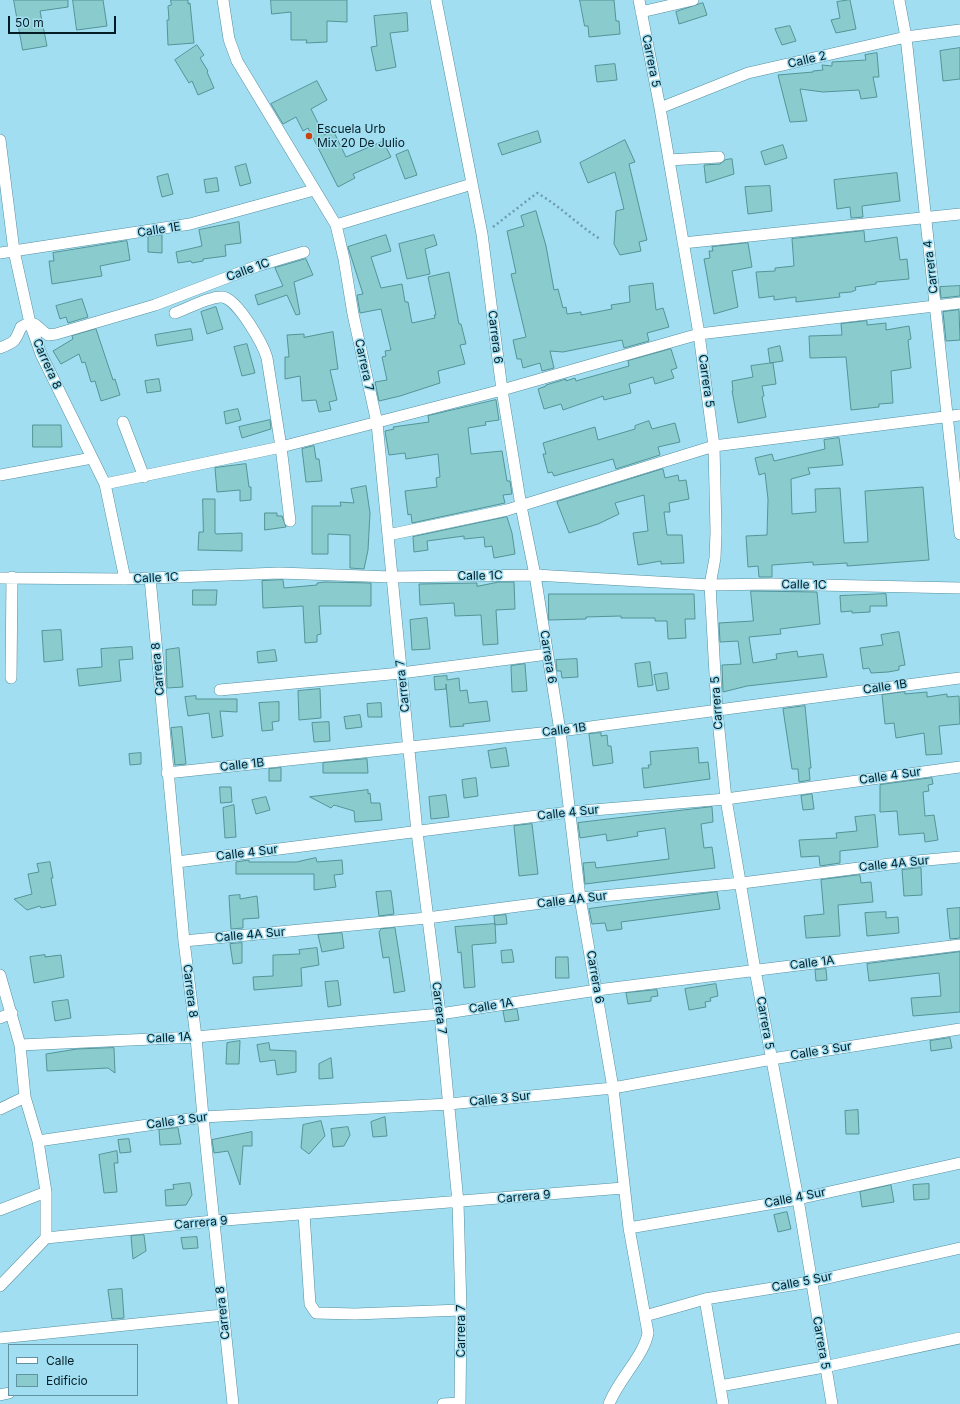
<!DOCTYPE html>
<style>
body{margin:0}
#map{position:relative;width:960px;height:1404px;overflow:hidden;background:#a1def1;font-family:Inter,sans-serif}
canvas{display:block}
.legend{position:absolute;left:8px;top:1344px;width:130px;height:52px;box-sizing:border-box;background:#a1def1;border:1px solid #62919f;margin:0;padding:5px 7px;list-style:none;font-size:12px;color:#041d24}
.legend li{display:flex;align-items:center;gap:8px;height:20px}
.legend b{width:20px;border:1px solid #62919f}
.scale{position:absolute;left:8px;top:16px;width:108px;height:18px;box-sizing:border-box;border:2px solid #041d24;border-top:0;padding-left:5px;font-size:12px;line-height:14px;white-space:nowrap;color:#041d24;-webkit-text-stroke:3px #a1def1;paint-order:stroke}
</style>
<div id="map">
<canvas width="960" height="1404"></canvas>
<ul class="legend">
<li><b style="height:5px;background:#fff"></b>Calle</li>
<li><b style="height:11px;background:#8accce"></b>Edificio</li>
</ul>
<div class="scale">50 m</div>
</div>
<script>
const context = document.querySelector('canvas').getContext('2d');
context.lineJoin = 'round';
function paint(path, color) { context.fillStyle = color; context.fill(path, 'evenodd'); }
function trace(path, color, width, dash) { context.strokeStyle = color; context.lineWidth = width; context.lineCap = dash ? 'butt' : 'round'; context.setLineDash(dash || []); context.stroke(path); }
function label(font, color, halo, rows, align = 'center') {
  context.font = font + ' Inter,sans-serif'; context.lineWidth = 3; context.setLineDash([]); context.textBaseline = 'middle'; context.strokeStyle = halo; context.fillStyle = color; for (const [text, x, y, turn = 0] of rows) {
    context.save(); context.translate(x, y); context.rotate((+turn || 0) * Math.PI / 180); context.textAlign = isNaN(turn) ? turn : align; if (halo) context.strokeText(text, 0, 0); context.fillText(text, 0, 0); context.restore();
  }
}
const building = new Path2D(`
 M14 0H68V7L40 11 47 46 23 50Z
 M73 0H103L107 26 77 30Z
 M171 0H188V4L190 3 194 43 168 45 167 20H169L168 6 171 5Z
 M271 0H347V22L327 21V42L306 43 307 40H291V12L272 14Z
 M580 0H614L616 21H619L620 34 589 37 588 26H585Z
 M850 0 856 29 836 33 831 20 840 18 837 2Z
 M703 3 707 15 679 24 676 12Z
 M407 13 408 31 390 33 396 67 376 71 371 47 377 46 374 16Z
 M790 26 796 41 782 45 775 29Z
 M197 45 204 55 200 58 208 71 207 72 214 88 198 95 192 81 189 83 175 60Z
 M960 48V79L943 81 940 51Z
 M877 53 879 77H873L877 97 861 99 859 90 823 92 800 89 807 121 790 122 778 75 813 72V71L823 70 822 65 832 66V62L866 60 865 55Z
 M615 64 617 80 597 82 595 66Z
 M317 81 327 100 311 109 324 135 333 130 346 157 383 141 391 157 353 174 355 178 338 187 308 128 303 131 296 117 283 124 271 104Z
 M538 131 541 142 502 155 498 144Z
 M625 140 635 162 629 164 647 240 639 242 641 251 620 255 614 244 616 211 624 209 615 172 588 183 580 163Z
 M783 145 787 158 765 165 761 152Z
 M408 150 417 175 405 179 396 155Z
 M732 159 734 174 706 183 704 165 720 164 725 160Z
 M246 164 251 183 240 186 235 167Z
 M897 173 900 201 862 206 863 217 851 218 850 207 837 209 834 180Z
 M168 174 173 194 162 197 157 177Z
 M217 178 219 191 206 193 204 180Z
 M770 186 772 211 748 214 745 187Z
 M536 211 546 246 554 290 558 289 563 308 566 307 567 314 581 312V315L612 309 611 305 630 302 629 286 653 283 656 310 663 308 669 327 647 333 649 341 624 348 622 340 563 352 550 351 554 368 542 371 540 363 523 368 521 359H517L513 340 526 337 511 274 516 273 507 231 524 226 521 216Z
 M239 222 241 243 225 245 226 256 203 259V261L192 263 191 261 178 263 176 252 202 246 199 230Z
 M864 231 865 242 897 237 900 260 907 259 909 279 876 282V284L855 287 856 290 851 292 839 293 840 297 796 302V297L774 300V296L759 298 756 272 775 271V268L794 266 792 239Z
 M162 235V253L148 252V237Z
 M386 235 391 251 371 257 381 288 402 284 405 302H408L412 323 435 318 434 315H436L428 277 449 272 459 324H461L466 344 460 345 465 364 438 371 440 383 400 396 379 401 375 382 387 380 382 357 386 356 385 351 391 350 381 309 360 313 357 295 363 294 348 247Z
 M434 235 437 245 425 249 430 274 407 279 399 244Z
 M127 241 130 260 100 266 102 276 52 284 49 261H54L53 253Z
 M748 243 752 267 732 271 738 307 714 314 704 259 710 258 709 251H713L712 247Z
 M306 259 313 275 294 282 300 314 296 315 287 295 258 305 255 295 283 286 275 268Z
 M960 286V296L941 298 940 287Z
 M82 299 88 317 68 323 66 317 60 319 56 306Z
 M216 307 223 329 207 334 201 312Z
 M959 310 960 340 946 341 943 312Z
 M867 321V325L886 323V330L909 326 911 339 908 340 911 368 891 371 893 403 879 404V407L851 410 846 357 810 358 809 336 842 335 841 324Z
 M96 329 113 380 115 379 120 395 101 401 95 381 91 382 85 362 82 363 79 354 61 364 53 351 73 339 72 336Z
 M191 329 193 340 157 346 155 335Z
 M333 332 338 369 330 370 337 400 329 402 331 410 319 412 316 400 302 401 300 376 285 379V357H289L287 335 304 334V337Z
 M247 344 255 373 242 376 234 347Z
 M780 346 783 361 770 363 768 349Z
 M671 349 677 368 671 370 674 378 655 384 653 377 629 384 631 393 604 400 603 396 563 410 561 404 544 409 538 389 546 386V385L566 379V381L575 378 576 381 629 366 628 361Z
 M773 363 776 384 762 386 764 396 762 397 766 417 738 423 732 391H733L732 381 753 377 751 366Z
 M159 379 161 391 147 393 145 381Z
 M496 400 499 420 485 422 486 425 468 428 471 454 502 451 507 481H510L512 494 503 495 505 503 412 523 411 514 408 515 405 491 437 487 436 478 440 477 438 454 406 459 405 453 389 455 385 431 394 429 393 427 429 422 428 416Z
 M238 409 241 420 226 424 224 412Z
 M270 420 271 429 242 438 239 427Z
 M649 421 652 429 675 423 680 442 658 447 660 455 616 469 613 459 554 476 552 472 548 473 543 454H546L543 443 595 427 598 440 635 429V426Z
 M33 425H61L62 447H33Z
 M839 438 843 465 808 468 810 474 791 479 792 514 816 512 815 489 840 488 844 543 868 542 865 491 923 487 929 560 847 566V563L813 565V562L772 565V577H759L758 566 748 567 746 536 767 535 768 499 765 473 759 475 755 458 772 454 774 461 825 449 824 440Z
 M314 446 316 459H319L322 481 306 482 302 449Z
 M246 464 249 487H251V500L240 501V490L217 492 215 468Z
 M663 469 665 478 678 475 679 481 686 480 689 499 669 503 670 512H664L667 535H682L684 563 661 564V561L638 565 633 533 648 531 644 495 615 503 619 514 598 524 569 533 557 502Z
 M366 486 370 513 368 550 364 569 350 568V535L328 534V554H312V506H341L340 502 354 503 351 489Z
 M203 499H215V532L216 534 242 533V551L198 550 199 532H203Z
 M265 513H277V516H282L286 527 265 530Z
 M507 517 512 533 515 554 494 558 492 546 485 547 484 537 464 539V536L427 541 428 550 414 552 413 537Z
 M283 580 284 588 317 585V583L325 582 371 583V606H319L321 634 317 635V642L305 643 303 606 263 608 262 581Z
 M499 582H514L515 609 496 610 498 644 483 645 481 615 455 616 454 603 420 605 419 584 477 583V586Z
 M193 590H217L216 605H193Z
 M751 591 817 592 820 624 780 629 781 634 749 637 753 663 777 659 776 654 797 651 798 657 823 654 827 677 747 686 723 692 722 665 741 664 738 641 720 642 719 623 753 621Z
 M549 594H694L695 619H685L686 638 668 639 667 621H655V618H621V616L586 617V619L549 620Z
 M886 594 887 606H870V612L852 613V611L841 612 840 596Z
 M427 618 430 649 412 650 410 620Z
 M61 630 63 660 44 662 42 631Z
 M899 632 905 665 899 666V670L888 672 871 673 869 668 863 669 860 648 883 645 881 635Z
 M132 647 133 659 119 660 121 681 79 686 77 669 102 667 101 649Z
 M179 648 183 687 167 688 166 650Z
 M275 650 277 661 258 663 257 652Z
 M577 659 578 677 562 678 561 671H557L556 660Z
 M650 662 653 685 638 687 635 664Z
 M525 664 527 691 512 692 511 666Z
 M667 673 669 689 657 691 654 675Z
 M447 676V680L459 678 460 691 467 690 469 703 487 701 490 721 463 724 464 726 450 727 446 684V689L435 690 434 677Z
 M320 689 321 718 299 720 298 691Z
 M905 692V694L927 692V697L947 694V697L959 696 960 724 939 726 942 754 926 755 924 733 896 738 894 723 885 724 882 695Z
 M196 696V699H237V712L220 711 223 736 212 738 209 713 188 716 185 697Z
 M279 702V721L272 722 273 730 262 731 259 703Z
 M381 703 382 717H368L367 704Z
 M805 706 811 768H809L810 780 799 782 798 769H792L783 709Z
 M360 715 362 727 346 729 344 717Z
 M329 722 330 741 314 742 312 723Z
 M182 727 186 764 175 765 171 728Z
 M601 733V736L607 735 608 746H611L613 763 593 766 589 734Z
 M506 748 509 766 491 768 488 751Z
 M698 748 699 763 708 762 710 779 644 788 642 768H649L648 765H651L650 752Z
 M141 753V764L130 765 129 754Z
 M367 759 368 773H323V763Z
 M281 768V781H269V769Z
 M476 778 478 796 464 798 462 780Z
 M932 778 933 784 928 785 929 791 923 792 925 816 934 815 938 840 925 842 924 833 899 835 897 811 880 812V785Z
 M220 787H231L232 802 221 803Z
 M368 790V794L370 793 371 803H380L382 820 355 822 354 811 334 805 331 808 310 797Z
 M812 794 814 809 803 810 801 796Z
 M446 795 449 817 431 819 429 797Z
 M266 797 270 810 256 814 252 800Z
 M234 805 236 837 225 838 223 808Z
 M712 807 713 822 701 824 704 848 712 847 715 868 585 884 583 863 595 862 596 868 669 859 665 828 637 832 638 836 607 841 606 834 580 838 578 823Z
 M875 815 878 847 840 851V863L820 866 819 856 801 857 799 840 837 838 836 833 857 831 855 817Z
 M532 824 538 874 519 876 514 826Z
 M316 858 317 862 342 860 343 874 334 875 336 887 314 890V874H236V862L249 860V862H296Z
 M50 862 53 878H51L56 905 41 908 40 906 27 910 14 899 32 894 28 874 39 872 37 864Z
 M921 868 922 895 904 896 902 870Z
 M860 875 861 883 871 882 873 902 838 905 840 936 806 938 804 916 824 914 821 880Z
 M391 891 394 914 379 916 376 892Z
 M717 892 720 909 621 922 622 929 607 931 605 923 592 924 589 909Z
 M240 895V899L257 896 259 918 243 919V928L231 929 229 896Z
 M960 908V938L950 939 947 909Z
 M886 912V918L898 917 899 933 867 936 865 913Z
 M506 915 507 924 495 925 494 916Z
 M495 924 496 943 472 945 475 987 464 988 461 952 458 953 455 927Z
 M395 928 405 991 394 993 389 957 383 958 379 932 381 929Z
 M342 933 344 948 322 952 318 935Z
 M242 943V963L233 964 230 944Z
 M317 948 319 965 301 968 302 986 254 990 253 977 273 976V955L300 954 299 950Z
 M512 950 514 962 502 963 501 951Z
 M960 952V1012L913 1016 911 998 941 996 939 973 869 981 867 964Z
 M45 955V957L61 955 64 977 34 983 30 957Z
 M556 957H568L569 978H556Z
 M826 969 827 980 816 981 815 970Z
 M338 981 341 1005 328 1007 325 982Z
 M716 984 718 996 710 998 711 1001 705 1002 706 1007 689 1010 685 989Z
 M657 990 658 996 651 997V1001L628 1004 626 993Z
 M68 1000 71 1018 55 1021 52 1002Z
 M517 1009 519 1020 505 1022 503 1011Z
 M950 1038 952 1048 931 1051 930 1041Z
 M240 1041 239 1064H226L227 1043Z
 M269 1043 270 1050 296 1051V1072L277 1075 275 1060 260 1062 257 1045Z
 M114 1048 115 1073 108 1068 47 1071 46 1054 77 1049Z
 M331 1058 333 1078 319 1079V1064Z
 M858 1110 859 1134H846L845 1111Z
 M385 1117 387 1136 373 1137 371 1122Z
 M321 1121 325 1136 309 1154 301 1148 303 1125Z
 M348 1127 350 1135 344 1146 333 1147 331 1129Z
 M178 1128 181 1144 160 1145 159 1130Z
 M252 1132V1146H243L240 1185 228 1151 214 1153 212 1140Z
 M129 1139 131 1152 120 1153 118 1140Z
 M117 1151 118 1163H114L117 1192 104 1193 99 1155Z
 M190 1183 192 1195 186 1205 166 1206 165 1190 174 1189 173 1185Z
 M929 1184V1199L914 1200 913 1185Z
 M891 1185 894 1202 862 1207 860 1192Z
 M787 1212 791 1229 778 1232 774 1215Z
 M144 1235 146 1251 133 1259 131 1236Z
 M197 1237 198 1248 183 1249 181 1238Z
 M122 1289 124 1318 112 1319 108 1290Z`);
const path = new Path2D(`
 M493 227 537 193C560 206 578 225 600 239`);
const minor = new Path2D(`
 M223 0 229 39 237 61 336 225 344 259 353 314 377 423 417 832 440 1014 458 1202 461 1310 460 1404
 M436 0 482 234 502 390 521 506 535 575 560 731 580 898 613 1088 629 1228 648 1333C644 1356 618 1380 609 1404
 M639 0 660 108 699 334 714 446 716 532 715 558 710 585 717 710 726 799 755 970 798 1199 832 1404
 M899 0 906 37 960 534
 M641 12 693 0
 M660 108 748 73 906 37 960 30
 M0 140 14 251 30 323 41 354 105 484 125 579
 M669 160 719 157
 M336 225 472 184
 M683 243 960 214
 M0 253 190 224 314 190
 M175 313C187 309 210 296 222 297 237 298 263 344 267 358L281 447 290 521
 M0 348C15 342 15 342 21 327 37 318 35 327 48 335L56 334 155 305 257 266 304 252
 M123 422 144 477
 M0 475 92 458
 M105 484 281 447 502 390 699 334 960 303
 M388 535 507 510 714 446 960 415
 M0 578 125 579 279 573 392 577 535 575 710 585 771 584 960 588
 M150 578 184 941 196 1037 203 1117 233 1404
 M11 678 12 577
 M220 690 401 673 548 654
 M167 773 560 731 960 678
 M177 862 569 812 726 799 960 767
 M184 941 427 918 580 898 742 883 906 862 960 857
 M0 975 20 1045 25 1097 38 1141 46 1192V1238
 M0 1018 12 1013
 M20 1045 196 1037 440 1014 597 990 960 945
 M0 1109 25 1097
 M38 1141 203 1117 449 1104 613 1088 772 1059 960 1029
 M0 1210 46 1192
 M304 1214 310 1304 316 1313 355 1314 461 1310
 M629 1228 798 1199 960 1163
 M46 1238 213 1221 623 1188
 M0 1286 46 1238
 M705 1299 723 1404
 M645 1316 705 1299 810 1282 960 1248
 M0 1338 223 1315
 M720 1386 824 1367 960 1338
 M0 1395 9 1393
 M443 1404 460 1403`);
const markers = [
 [309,136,4,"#ca430c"]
];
const streetNames = [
 ["Calle 2",807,60,-13],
 ["Carrera 5",651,61,79],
 ["Calle 1E",159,230,-9],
 ["Carrera 4",931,267,-97],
 ["Calle 1C",248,270,-20],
 ["Carrera 6",495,337,83],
 ["Carrera 8",47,364,66],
 ["Carrera 7",364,365,78],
 ["Carrera 5",706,381,82],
 ["Calle 1C",480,576,-1],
 ["Calle 1C",156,578,-3],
 ["Calle 1C",804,585,1],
 ["Carrera 6",548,657,81],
 ["Carrera 8",158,669,-95],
 ["Carrera 7",403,686,-96],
 ["Calle 1B",885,687,-8],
 ["Carrera 5",717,703,-94],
 ["Calle 1B",564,730,-7],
 ["Calle 1B",242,765,-6],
 ["Calle 4 Sur",890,776,-8],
 ["Calle 4 Sur",568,813,-6],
 ["Calle 4 Sur",247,853,-7],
 ["Calle 4A Sur",894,864,-6],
 ["Calle 4A Sur",572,900,-7],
 ["Calle 4A Sur",250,935,-5],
 ["Calle 1A",812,963,-7],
 ["Carrera 6",595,977,80],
 ["Carrera 8",190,991,83],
 ["Calle 1A",491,1006,-9],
 ["Carrera 7",439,1008,83],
 ["Carrera 5",765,1023,80],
 ["Calle 1A",169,1038,-3],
 ["Calle 3 Sur",821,1051,-9],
 ["Calle 3 Sur",500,1099,-6],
 ["Calle 3 Sur",177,1121,-8],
 ["Carrera 9",524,1197,-5],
 ["Calle 4 Sur",795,1198,-11],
 ["Carrera 9",201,1223,-5],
 ["Calle 5 Sur",802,1282,-11],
 ["Carrera 8",223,1313,-96],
 ["Carrera 7",461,1331,-90],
 ["Carrera 5",821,1343,80]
];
const poiNames = [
 ["Escuela Urb",317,129],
 ["Mix 20 De Julio",317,143]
];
paint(building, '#8accce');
trace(building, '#539496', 1);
trace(minor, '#5490a1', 12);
trace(path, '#6c9dac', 2.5, [2, 3]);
trace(minor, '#fff', 11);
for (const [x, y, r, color] of markers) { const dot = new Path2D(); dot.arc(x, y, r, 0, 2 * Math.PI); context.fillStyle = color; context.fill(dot); trace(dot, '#a1def1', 1.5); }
label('12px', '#041d24', '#a1def1', streetNames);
label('12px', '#041d24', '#a1def1', poiNames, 'left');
</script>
